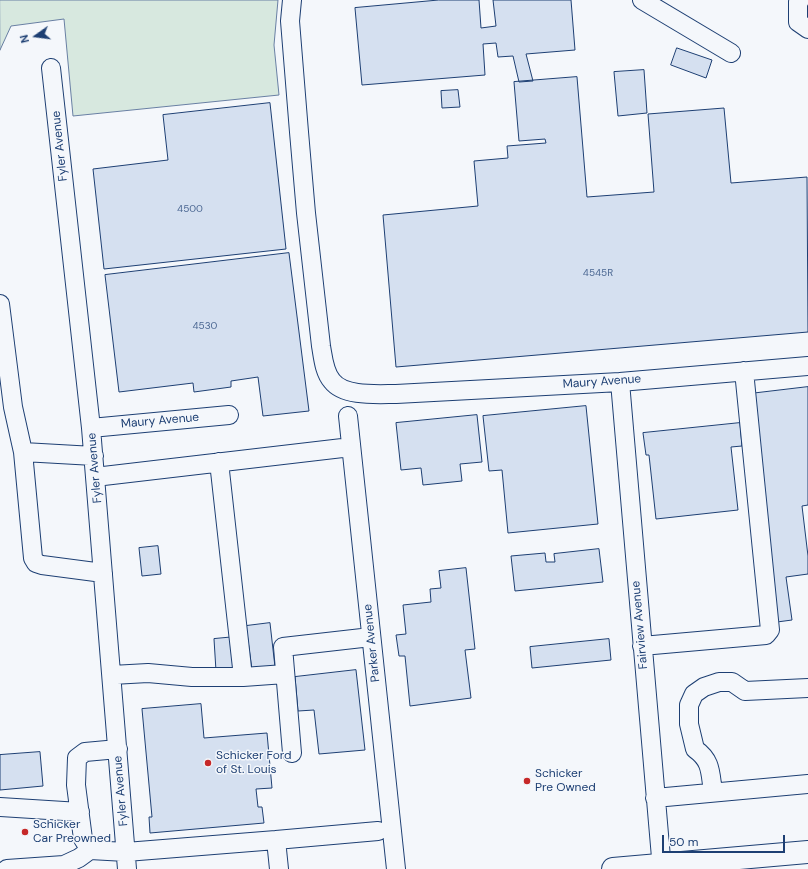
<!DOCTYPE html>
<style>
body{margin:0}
#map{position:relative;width:808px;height:869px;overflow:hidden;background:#f4f7fb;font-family:"DM Sans",sans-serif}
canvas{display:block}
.north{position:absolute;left:16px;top:16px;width:40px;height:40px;-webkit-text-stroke:3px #f4f7fb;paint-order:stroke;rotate:256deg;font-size:11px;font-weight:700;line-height:16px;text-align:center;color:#1d3f73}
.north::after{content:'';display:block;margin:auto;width:14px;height:18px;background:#1d3f73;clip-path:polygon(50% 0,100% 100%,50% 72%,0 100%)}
.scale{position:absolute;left:662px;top:835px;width:123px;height:18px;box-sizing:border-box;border:2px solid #1d3f73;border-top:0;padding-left:5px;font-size:12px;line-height:14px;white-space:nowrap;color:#1d3f73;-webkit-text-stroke:3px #f4f7fb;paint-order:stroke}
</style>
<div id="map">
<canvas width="808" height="869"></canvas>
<div class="north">N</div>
<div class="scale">50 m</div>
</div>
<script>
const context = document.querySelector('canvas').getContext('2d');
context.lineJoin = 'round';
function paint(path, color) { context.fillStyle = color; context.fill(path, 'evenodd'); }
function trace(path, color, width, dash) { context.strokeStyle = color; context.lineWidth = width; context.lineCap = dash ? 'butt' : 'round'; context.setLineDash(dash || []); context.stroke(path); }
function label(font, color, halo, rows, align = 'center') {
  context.font = font + ' "DM Sans",sans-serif'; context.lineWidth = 3; context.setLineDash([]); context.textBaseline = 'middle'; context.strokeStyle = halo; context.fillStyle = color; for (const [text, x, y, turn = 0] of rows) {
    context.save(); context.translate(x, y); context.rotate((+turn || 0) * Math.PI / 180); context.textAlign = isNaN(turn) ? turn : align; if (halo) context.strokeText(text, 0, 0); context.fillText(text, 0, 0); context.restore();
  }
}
const green = new Path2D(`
 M0 0H278L274 45 279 95 73 116 64 19 11 26 0 50Z`);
const building = new Path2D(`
 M439 0H479L481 28 496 26 493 0H571L575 50 526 54 533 81 519 82 513 56 498 57 496 43 483 44 485 75 362 85 355 8Z
 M677 48 712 60 706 78 671 65Z
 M644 70 647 113 618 116 614 72Z
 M577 77 587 197 654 192 648 114 724 108 731 183 807 177 808 332 396 367 383 215 478 206 474 161 508 158 507 146 546 143 545 139 519 141 514 82Z
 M458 90 460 107 442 108 441 91Z
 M270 103 286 249 104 269 93 169 168 160 163 115Z
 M289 253 309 411 263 416 258 377 231 381V387L194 392 193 383 119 392 105 275Z
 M808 387V505L802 506 808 556V574L786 577 792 620 777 622 749 394Z
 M586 406 598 524 508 533 502 470 489 471 483 416Z
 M477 415 482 462 460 464 462 481 423 485 421 468 401 470 396 423Z
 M740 423 742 446 731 447 738 510 656 519 649 455H646L643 433Z
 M158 546 161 574 142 576 139 548Z
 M599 549 603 582 515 591 511 556 545 553 546 562H555L554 554Z
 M466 568 475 649 465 650 471 698 410 706 405 656H399L396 635 406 634 403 605 431 602 430 589 441 588 439 571Z
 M270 623 275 667 252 670 246 626Z
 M235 637 237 670 216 671 214 639Z
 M609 639 611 660 532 668 530 647Z
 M356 670 365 750 319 754 314 710 298 711 295 677Z
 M201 704 204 738 267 733 272 788 256 789 258 807H262L264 823 150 833 149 817H152L142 709Z
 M40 752 43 786 0 790V755Z`);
const minor = new Path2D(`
 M292 0 290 21 299 132 306 213 321 346C323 357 324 372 332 381 344 397 378 394 396 394L620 382 808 366
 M642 0 731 53
 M800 0 798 2V22L808 29
 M51 68 91 428 127 869
 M0 304 13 407 23 452 94 456
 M620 382 662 869
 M348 416 396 869
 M91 428 229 415
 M23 452 33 558 36 563 42 565 103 573
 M219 462 243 677 285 674
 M95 477 351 447
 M642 646 766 635 770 630 744 371
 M112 675 148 673 192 677H243
 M118 749 85 752 77 758 76 785 83 839 90 850 126 852 276 840 279 869
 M292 753 283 647 371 637
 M713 792C710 773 712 761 695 749L689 724V705L694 694 704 687 719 682H732L745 691 808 688
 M655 798 808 784
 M0 807 80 812
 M276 840 378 831
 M7 869 64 865 79 858 90 850`);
const major = new Path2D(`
 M613 869 808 852`);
const markers = [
 [208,763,4,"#c62828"],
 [527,781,4,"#c62828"],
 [25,832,4,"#c62828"]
];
const numberNames = [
 ["4500",190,209],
 ["4545R",598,273],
 ["4530",205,326]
];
const streetNames = [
 ["Fyler Avenue",60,146,-96],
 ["Maury Avenue",602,382,-4],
 ["Maury Avenue",160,421,-5],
 ["Fyler Avenue",95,468,-95],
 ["Fairview Avenue",640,625,-95],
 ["Parker Avenue",372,643,-96],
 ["Fyler Avenue",121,791,-95]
];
const poiNames = [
 ["Schicker Ford",216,756],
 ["of St. Louis",216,770],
 ["Schicker",535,774],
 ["Pre Owned",535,788],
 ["Schicker",33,825],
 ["Car Preowned",33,839]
];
paint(green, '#d7e8df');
trace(green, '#687fa3', 1);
paint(building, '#d5e0f0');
trace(building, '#1d3f73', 1);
trace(minor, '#1d3f73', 20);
trace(major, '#1d3f73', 24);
trace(minor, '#f4f7fb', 18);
trace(major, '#f4f7fb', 22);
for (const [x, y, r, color] of markers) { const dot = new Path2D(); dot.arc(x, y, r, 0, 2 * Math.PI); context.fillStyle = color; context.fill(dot); trace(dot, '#f4f7fb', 1.5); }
label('10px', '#4b6792', null, numberNames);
label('12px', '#1d3f73', '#f4f7fb', streetNames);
label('12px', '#1d3f73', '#f4f7fb', poiNames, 'left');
</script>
